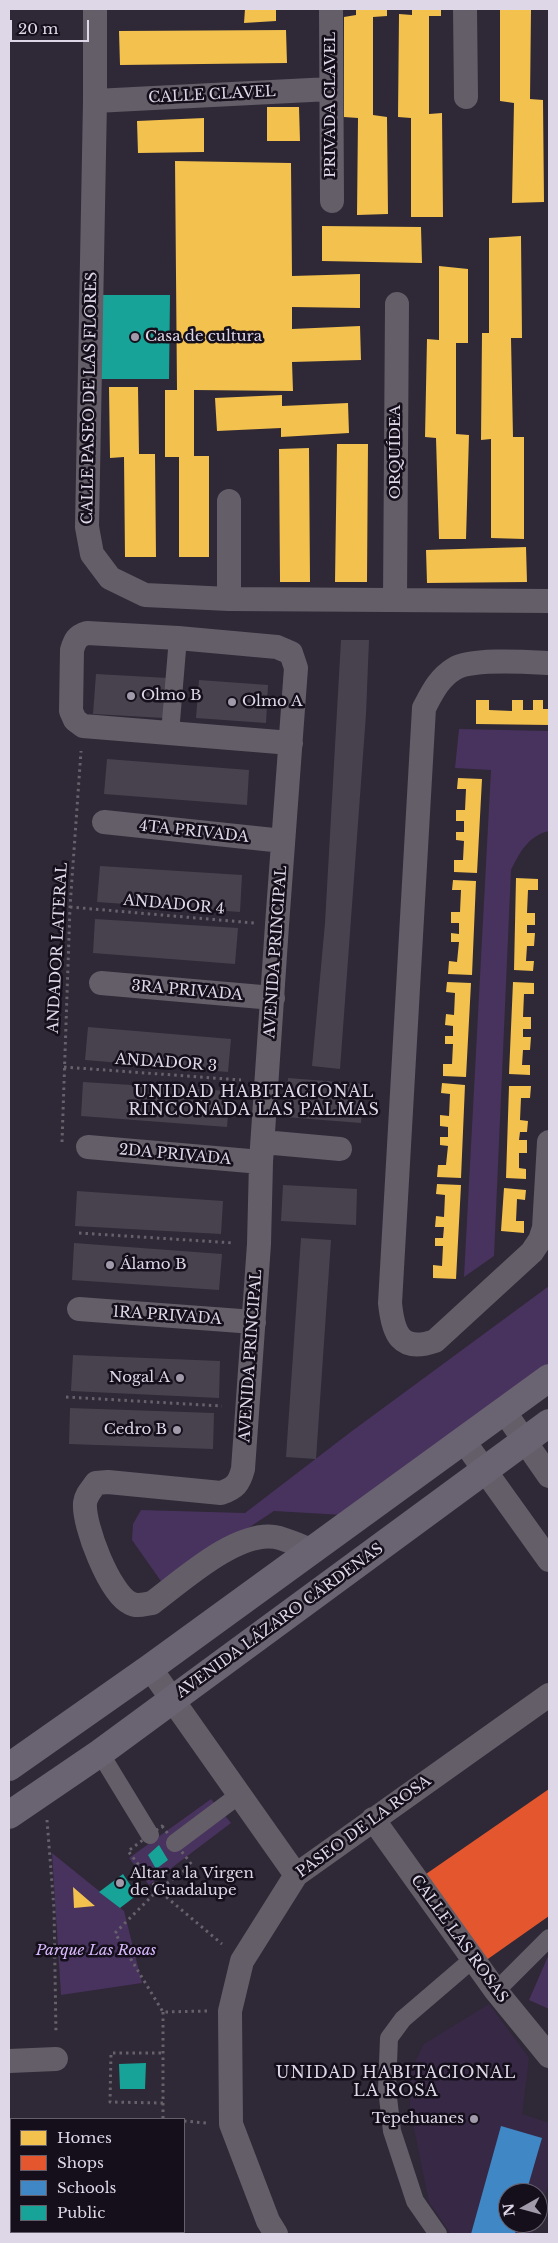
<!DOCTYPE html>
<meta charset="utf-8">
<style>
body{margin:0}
#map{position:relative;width:558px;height:2243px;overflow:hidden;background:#2f2836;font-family:"Libre Baskerville",serif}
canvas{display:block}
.frame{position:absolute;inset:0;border:10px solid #ded7e8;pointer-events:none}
.legend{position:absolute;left:10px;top:2118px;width:175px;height:115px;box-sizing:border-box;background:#140f1a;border:1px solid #655f6c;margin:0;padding:6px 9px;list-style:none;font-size:15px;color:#ded7e8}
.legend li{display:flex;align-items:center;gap:10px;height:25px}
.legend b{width:25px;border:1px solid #655f6c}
.north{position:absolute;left:498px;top:2183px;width:50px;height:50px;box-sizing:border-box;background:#140f1a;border:1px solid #655f6c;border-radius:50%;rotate:263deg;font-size:14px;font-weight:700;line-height:20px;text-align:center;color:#ded7e8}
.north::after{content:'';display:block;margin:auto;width:18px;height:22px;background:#a19aaa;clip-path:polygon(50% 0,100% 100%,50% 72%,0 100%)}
.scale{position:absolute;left:10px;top:20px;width:79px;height:22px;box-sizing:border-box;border:2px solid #ded7e8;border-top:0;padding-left:6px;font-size:15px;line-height:18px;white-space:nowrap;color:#ded7e8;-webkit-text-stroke:4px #140f1a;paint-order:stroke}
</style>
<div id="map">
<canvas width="558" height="2243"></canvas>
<div class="frame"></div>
<ul class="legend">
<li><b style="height:14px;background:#f2c14e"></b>Homes</li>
<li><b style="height:14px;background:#e4572e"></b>Shops</li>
<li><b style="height:14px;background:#3f88c5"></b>Schools</li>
<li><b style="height:14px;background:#17a398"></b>Public</li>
</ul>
<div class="north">N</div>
<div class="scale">20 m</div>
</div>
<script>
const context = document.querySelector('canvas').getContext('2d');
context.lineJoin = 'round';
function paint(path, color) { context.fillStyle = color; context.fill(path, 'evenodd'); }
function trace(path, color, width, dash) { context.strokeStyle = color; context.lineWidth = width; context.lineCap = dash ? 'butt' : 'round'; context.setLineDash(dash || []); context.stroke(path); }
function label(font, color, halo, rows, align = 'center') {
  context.font = font + ' "Libre Baskerville",serif'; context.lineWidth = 5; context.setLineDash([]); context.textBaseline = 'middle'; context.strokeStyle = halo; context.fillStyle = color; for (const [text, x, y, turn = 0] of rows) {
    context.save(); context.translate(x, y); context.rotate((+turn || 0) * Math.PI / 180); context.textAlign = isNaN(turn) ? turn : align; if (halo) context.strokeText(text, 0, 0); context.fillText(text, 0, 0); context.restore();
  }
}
const built = new Path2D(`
 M489 2004 529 2058 522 2114 549 2123V2182L538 2218V2193H508V2223H536L533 2234H451L429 2202 410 2108 411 2070 424 2044Z`);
const green = new Path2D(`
 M459 729 549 731V831C528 836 520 852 511 870L494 1256 464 1277 491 770 455 768Z
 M549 1286V1366L343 1515 274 1511 163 1584 132 1540 133 1524 141 1510 245 1513 352 1431Z
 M211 1799 231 1823 149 1885 129 1858Z
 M52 1853 124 1911 142 1983 61 1995Z
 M549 1954V2009L529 2000Z`);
const homes = new Path2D(`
 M245 9H276V21L244 23Z
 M356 9H387V16L373 17V115L387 117 388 214 357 215 358 118 344 117V17L356 15Z
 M412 9H441V16H429V114L442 113 443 217H411V118L398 117 399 14 412 15Z
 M500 9H531L530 99 543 100 544 202 512 203 514 103 500 101Z
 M286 30 287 63 120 65 119 31Z
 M267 107H299L300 141H267Z
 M204 118V152L138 153 137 121Z
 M175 161 291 163 292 276 360 274V308L292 307V329L360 326 361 360 292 362 293 391 194 390V456H209V557H179V457H165V390H177Z
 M322 226 421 227 422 263 322 261Z
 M521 236 522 338H511L513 437H524V539L491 538V439L481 440 482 333H489V238Z
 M439 266 468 269V343H456V434L469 435 466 539H439L436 438 425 437 427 339 439 340Z
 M109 387H138L139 454H155L156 557H125L124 457 110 458Z
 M282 395V406L348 403 349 433 281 437V428L217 431 215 398Z
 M337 444H368L367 582H335Z
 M309 448 310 582H280L279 449Z
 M526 547 527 582 427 583 426 550Z
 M476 700H489V710L512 711V700H523V710H533V700H543V709H549V725L476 724Z
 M458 778 482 779 477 873 454 872V860H463L464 841 456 840V832H464V821H456V810H465L466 789H457Z
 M516 878 538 879V890H528L527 913H535V925H527V933H535L534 946H527L526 961H534L533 971 514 970Z
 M453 880 476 881 472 975 448 974 449 961 457 962 459 942H451V933L459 934V923H451V912H460L461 890H452Z
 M447 982 471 983 466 1077 443 1076V1064H452L453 1044H445V1036H453V1026L445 1025 446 1014 454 1015 455 993 446 992Z
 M513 982 534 983V994H524L523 1017H531V1029H523V1037H531L530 1050H523L522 1065H530V1075L509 1074Z
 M442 1083 465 1085 461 1178 437 1177 438 1165H446L448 1146 440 1145V1137H448V1127L440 1126V1115L449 1116 450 1094 441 1093Z
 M509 1086H531L530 1098H521L520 1120 528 1121 527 1132H520L519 1140H527V1153H519V1168L526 1169V1179L506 1178Z
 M437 1184 461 1185 456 1279 433 1278V1265L442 1266 443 1246H435V1238H443L444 1227H435L436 1216 444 1217 445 1195 436 1194Z
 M504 1188 526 1190 525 1200 517 1199 516 1221H524V1233L501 1231Z
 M73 1887 95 1906 74 1908Z`);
const shops = new Path2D(`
 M549 1789V1916L485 1961 426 1874Z`);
const schools = new Path2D(`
 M501 2126 542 2138 526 2193H508V2223H518L515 2234H471Z`);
const public = new Path2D(`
 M101 295H170L169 379H101Z
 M159 1845 168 1860 156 1869 148 1855Z
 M123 1874 137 1895 120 1908 99 1892Z
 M146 2063 145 2089H120L119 2064Z`);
const building = new Path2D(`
 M341 640H369L366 714 340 1069 312 1066 325 923Z
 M96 674 168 678 165 718 93 714Z
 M199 680 268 685 266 723 196 718Z
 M107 759 249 770 247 805 104 794Z
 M100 866 242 875 240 912 97 902Z
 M95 919 238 928 235 964 93 953Z
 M88 1027 231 1039 228 1072 85 1060Z
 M288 1078 364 1084 361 1123 285 1117Z
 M83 1082 230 1091 227 1127 81 1116Z
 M283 1185 357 1189 356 1225 281 1221Z
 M77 1191 223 1201 221 1234 75 1226Z
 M301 1238 331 1240 316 1459 286 1457Z
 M74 1243 222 1254 219 1290 72 1280Z
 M73 1355 220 1361 219 1398 71 1391Z
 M70 1408 214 1413 213 1449 69 1444Z`);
const path = new Path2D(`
 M70 907 254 923
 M64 1067 241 1080
 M62 1142 70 907 81 751
 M79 1233 234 1243
 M66 1397 222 1406
 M47 1820 54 1909 56 2034
 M162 1826 192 1865 158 1890 128 1851Z
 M207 2011 163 2012 115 1933 158 1890 222 1944
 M163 2012V2119
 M163 2103 110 2102 111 2053H163
 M184 2121 206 2123
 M104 2232V2234`);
const pedestrian = new Path2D(`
 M170 733 178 638
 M100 1753 150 1835
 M175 1843 239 1795
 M496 1991 549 1938
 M438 2234 415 2201 392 2131 387 2089 389 2038 403 2019 473 1959`);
const minor = new Path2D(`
 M95 9V101L87 527 92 554 110 578 145 595 229 599 549 601
 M331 9 332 201
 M465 9 466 97
 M95 101 330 89
 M229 501V599
 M395 600 397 304
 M549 663C528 662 471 658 454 669 439 678 432 693 424 708L390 1303C393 1333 400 1353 435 1341L532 1252 540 1240 544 1228 549 1142
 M291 743 83 726 75 720 71 711 72 650C75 640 77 636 87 633L178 638 277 647 291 653 296 668 277 925 261 1162 259 1244 243 1469C239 1484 235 1488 221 1493L108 1482 96 1483C91 1490 86 1495 85 1503 83 1525 110 1594 130 1603 137 1607 144 1604 152 1603 182 1581 236 1531 275 1537 287 1539 299 1546 311 1550
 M104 822 283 841
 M101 983 273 998
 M263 1142 340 1149
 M88 1147 261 1162
 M79 1309 254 1322
 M504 1411 549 1476
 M463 1440 549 1560
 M150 1668 296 1875
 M373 1819 496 1991 549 2056
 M9 2061 56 2059
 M9 2175H11
 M276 2234 268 2221 231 2124 230 2011 242 1961 296 1875 549 1695`);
const secondary = new Path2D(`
 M9 1767 150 1668 549 1378
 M9 1815 100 1753 549 1423`);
const markers = [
 [135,337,5,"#a19aaa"],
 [131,696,5,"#a19aaa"],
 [232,702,5,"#a19aaa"],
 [110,1265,5,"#a19aaa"],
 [180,1378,5,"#a19aaa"],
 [177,1430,5,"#a19aaa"],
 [120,1883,5,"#a19aaa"],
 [474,2119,5,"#a19aaa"]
];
const streetNames = [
 ["CALLE CLAVEL",212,95,-3],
 ["PRIVADA CLAVEL",331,105,-90],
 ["CALLE PASEO DE LAS FLORES",90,398,-89],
 ["ORQUÍDEA",396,452,-90],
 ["4TA PRIVADA",194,832,6],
 ["ANDADOR 4",174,905,5],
 ["ANDADOR LATERAL",58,948,-87],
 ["AVENIDA PRINCIPAL",276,952,-86],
 ["3RA PRIVADA",187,991,5],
 ["ANDADOR 3",166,1063,4],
 ["2DA PRIVADA",175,1155,5],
 ["1RA PRIVADA",167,1316,4],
 ["AVENIDA PRINCIPAL",251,1356,-86],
 ["AVENIDA LÁZARO CÁRDENAS",280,1621,-36],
 ["PASEO DE LA ROSA",364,1827,-36],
 ["CALLE LAS ROSAS",459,1939,54]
];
const poiNames = [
 ["Casa de cultura",145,337],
 ["Olmo B",141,696],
 ["Olmo A",242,702],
 ["Álamo B",120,1265],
 ["Nogal A",170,1378,"right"],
 ["Cedro B",167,1430,"right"],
 ["Altar a la Virgen",130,1874],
 ["de Guadalupe",130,1891],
 ["Tepehuanes",464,2119,"right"]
];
const parkNames = [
 ["Parque Las Rosas",96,1951]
];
const neighbourhoodNames = [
 ["UNIDAD HABITACIONAL",254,1092],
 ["RINCONADA LAS PALMAS",254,1110],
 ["UNIDAD HABITACIONAL",396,2073],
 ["LA ROSA",396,2091]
];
paint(built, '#372946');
paint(green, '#48325e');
paint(homes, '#f2c14e');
paint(shops, '#e4572e');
paint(schools, '#3f88c5');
paint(public, '#17a398');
paint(building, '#48424e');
trace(path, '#66626c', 3, [2.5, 4]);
trace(pedestrian, '#645e69', 18);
trace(minor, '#645e69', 24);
trace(secondary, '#6a6371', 28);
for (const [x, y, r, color] of markers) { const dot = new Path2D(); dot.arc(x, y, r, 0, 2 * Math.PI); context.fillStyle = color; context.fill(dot); trace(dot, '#140f1a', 2); }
label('15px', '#ded7e8', '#140f1a', streetNames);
label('15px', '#ded7e8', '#140f1a', poiNames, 'left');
label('italic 15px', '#d8b9fd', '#140f1a', parkNames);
context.letterSpacing = '1px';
label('16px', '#ded7e8', '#140f1a', neighbourhoodNames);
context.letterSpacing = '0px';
</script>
